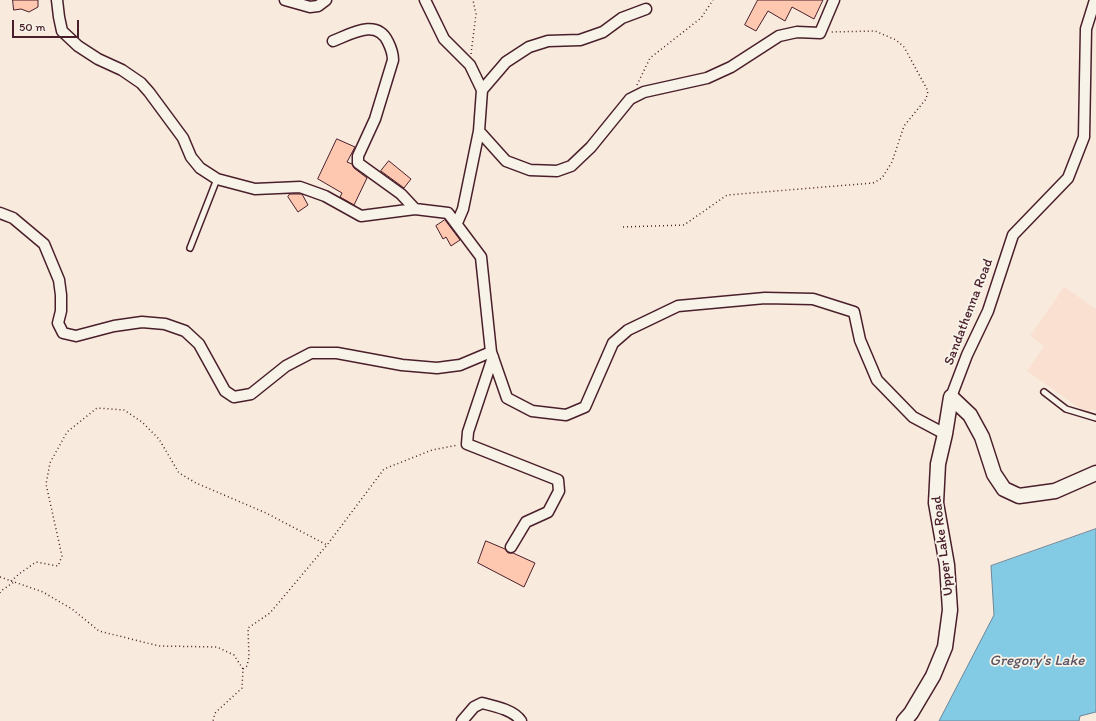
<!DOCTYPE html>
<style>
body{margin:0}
#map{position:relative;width:1096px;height:721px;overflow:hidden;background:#f8eadd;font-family:Itim,sans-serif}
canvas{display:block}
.scale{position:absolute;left:12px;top:20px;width:67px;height:18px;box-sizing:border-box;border:2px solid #4a1f2b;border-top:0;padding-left:5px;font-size:12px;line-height:14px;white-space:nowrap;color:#4a1f2b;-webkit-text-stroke:3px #f7f3e8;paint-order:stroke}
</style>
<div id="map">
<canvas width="1096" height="721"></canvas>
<div class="scale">50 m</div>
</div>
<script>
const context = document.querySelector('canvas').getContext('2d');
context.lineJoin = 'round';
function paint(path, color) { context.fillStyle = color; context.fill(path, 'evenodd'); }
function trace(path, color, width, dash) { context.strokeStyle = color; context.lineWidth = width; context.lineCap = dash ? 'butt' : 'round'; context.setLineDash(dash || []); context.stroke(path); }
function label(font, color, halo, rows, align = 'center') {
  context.font = font + ' Itim,sans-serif'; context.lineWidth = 3.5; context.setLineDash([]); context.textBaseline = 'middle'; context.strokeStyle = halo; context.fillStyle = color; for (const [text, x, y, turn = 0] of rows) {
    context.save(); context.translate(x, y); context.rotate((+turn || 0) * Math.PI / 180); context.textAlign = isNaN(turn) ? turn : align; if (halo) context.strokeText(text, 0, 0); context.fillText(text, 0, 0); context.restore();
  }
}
const built = new Path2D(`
 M1064 287 1096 309V411L1092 409 1088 414 1027 371 1044 346 1030 336Z`);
const water = new Path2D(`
 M1096 529V712L1080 716 1079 721H939L994 615 991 566Z`);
const building = new Path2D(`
 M13 0H38V7L29 12 21 9 14 10Z
 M758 0H823L814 19 792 7 785 21 768 11 756 31 745 25Z
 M337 139 355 147 347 162 352 164 354 168 367 178 354 205 340 197 342 193 318 179Z
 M389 161 411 179 404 188 381 171Z
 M290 194H302L308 205 298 212 288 197Z
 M445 220 460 240 451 246 446 237 443 239 436 226Z
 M486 541 505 549 508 553H513L535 563 524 587 478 563Z`);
const path = new Path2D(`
 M471 54 476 14 473 0
 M637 85 650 58 701 18 713 0
 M623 227 684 225 727 195 873 183 882 178 892 162 904 126 926 99 928 91 904 47 896 40 875 31 830 32
 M0 577 43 592 72 609 99 631 159 646 217 647 234 655 243 669 242 688 215 713 213 721
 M11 581 19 574 36 562 58 566 62 556 46 484 50 463 67 432 97 408 124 410 142 422 159 439 179 473 196 483 266 513 327 545
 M0 593 1 591 14 582
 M243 669 247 666 249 657 248 628 270 613 327 545 384 469 432 450 458 445`);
const lane = new Path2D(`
 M190 248 217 179
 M1044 392 1066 409 1096 418`);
const street = new Path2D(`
 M57 0 59 17 62 31 78 46 98 59 122 70 141 83 149 92 183 138 191 157 200 168 217 179 255 189 300 187 325 196 361 216 415 209 448 213 481 257 491 352 507 398 532 411 566 415 585 407 613 343 628 330 678 306 765 298 813 299 854 312 860 340 877 380 913 417 945 434
 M285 0 310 7 318 6 326 0
 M425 0 444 39 470 65 482 90 479 131 463 209 457 223
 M333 41C351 34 377 18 388 42 391 48 393 53 393 60L375 119 358 156V163L401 194 415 209
 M482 90 506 62 529 47 548 41 580 40 603 32 622 18 646 9
 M479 131 506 161 530 170 557 171 571 166 591 147 630 99 644 92 707 78 731 67 779 36 797 32 820 33 834 0
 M0 213 13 218 44 244 59 280 61 295V311L58 323 63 333 76 336 114 326 142 322 165 324 185 331 199 344 225 391 234 397 251 394 286 366 311 353H337L402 365 437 368 460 365 491 352
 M493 357 468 432 467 444 558 480 559 491 548 512 526 522 511 547
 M951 397 967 355 988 311 1013 235 1068 178 1084 137 1086 29 1095 0
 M462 721 474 707 482 703C494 706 514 710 521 721`);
const secondary = new Path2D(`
 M904 721 911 713 933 676 945 647 950 610 947 565 936 503 938 464 945 434 951 397 970 415 982 437 994 474 1004 489 1019 496 1055 491 1096 473`);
const streetNames = [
 ["Sandathenna Road",969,312,-69],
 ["Upper Lake Road",943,546,-97]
];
const waterNames = [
 ["Gregory's Lake",1037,661]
];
paint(built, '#fae0d0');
paint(water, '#83cbe4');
trace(water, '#6c869a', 1);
paint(building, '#fdc7b0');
trace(building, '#4a1f2b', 1);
trace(lane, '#4a1f2b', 8);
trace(street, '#4a1f2b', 13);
trace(secondary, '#4a1f2b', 17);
trace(path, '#4a1f2b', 1.5, [1, 3]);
trace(lane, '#f7f3e8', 5);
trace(street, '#f7f3e8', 10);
trace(secondary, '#f7f3e8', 14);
label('14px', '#4a1f2b', '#f7f3e8', streetNames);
label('italic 15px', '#5b5362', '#f7f3e8', waterNames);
</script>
